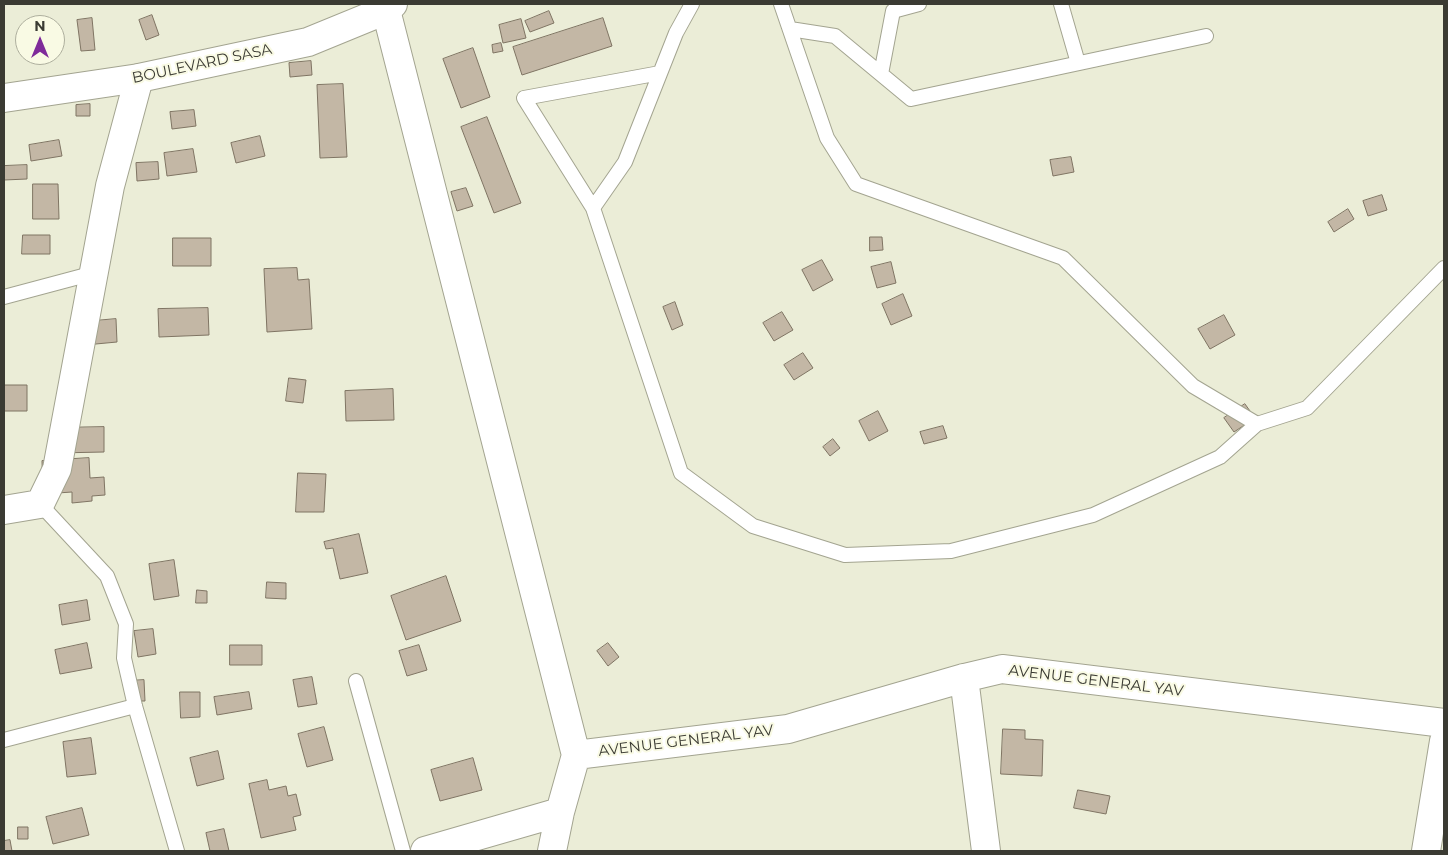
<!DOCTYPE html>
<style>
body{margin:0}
#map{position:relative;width:1448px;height:855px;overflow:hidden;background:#ebedd7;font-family:Montserrat,sans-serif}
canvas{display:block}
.frame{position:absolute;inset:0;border:5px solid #3b3b33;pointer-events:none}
.north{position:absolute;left:15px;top:15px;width:50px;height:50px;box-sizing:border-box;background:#f9fae4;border:1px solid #adae9d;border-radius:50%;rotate:0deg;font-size:14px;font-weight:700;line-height:20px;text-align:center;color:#3b3b33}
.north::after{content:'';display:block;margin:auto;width:18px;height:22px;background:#7f2b9a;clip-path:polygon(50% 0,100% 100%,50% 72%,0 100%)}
</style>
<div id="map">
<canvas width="1448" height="855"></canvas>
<div class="frame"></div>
<div class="north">N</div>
</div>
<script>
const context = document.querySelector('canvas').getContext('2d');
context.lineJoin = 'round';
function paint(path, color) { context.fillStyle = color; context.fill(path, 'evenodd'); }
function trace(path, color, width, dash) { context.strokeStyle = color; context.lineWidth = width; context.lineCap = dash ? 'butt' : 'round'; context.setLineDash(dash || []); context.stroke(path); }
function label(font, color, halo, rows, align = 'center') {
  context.font = font + ' Montserrat,sans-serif'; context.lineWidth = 4; context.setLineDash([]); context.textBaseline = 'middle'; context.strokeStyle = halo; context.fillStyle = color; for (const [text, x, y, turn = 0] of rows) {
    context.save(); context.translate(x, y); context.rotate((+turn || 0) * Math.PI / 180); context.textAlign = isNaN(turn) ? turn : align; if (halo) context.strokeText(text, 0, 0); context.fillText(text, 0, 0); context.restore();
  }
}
const building = new Path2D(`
 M549 11 554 23 530 32 525 21Z
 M152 15 159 35 146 40 139 20Z
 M92 18 95 50 81 51 77 20Z
 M603 18 612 46 522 75 513 47Z
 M521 19 526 38 503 43 499 25Z
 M501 43 503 51 493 53 492 45Z
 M473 48 490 97 461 108 443 59Z
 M311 61 312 75 290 77 289 63Z
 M343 84 347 157 320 158 317 85Z
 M90 104V116H76V105Z
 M194 110 196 126 172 129 170 112Z
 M487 117 521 203 494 213 461 127Z
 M260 136 265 156 236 163 231 143Z
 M59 140 62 156 31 161 29 145Z
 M193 149 197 172 167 176 164 153Z
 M1071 157 1074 172 1053 176 1050 160Z
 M158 162 159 179 137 181 136 163Z
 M27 165V179L4 180V166Z
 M33 184H58L59 219H33Z
 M466 188 473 206 457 211 451 192Z
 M1382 195 1387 210 1368 216 1363 201Z
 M1348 209 1354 219 1334 232 1328 222Z
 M23 235H50V254H22Z
 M870 237H882L883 250 870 251Z
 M173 238H211V266H173Z
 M822 260 833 280 813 291 802 270Z
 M891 262 896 283 877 288 871 267Z
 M297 268 298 280 309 279 312 329 267 332 264 269Z
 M903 294 912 316 891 325 882 304Z
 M675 302 683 325 672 330 663 307Z
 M208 308 209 335 159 337 158 309Z
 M782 312 793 330 774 341 763 323Z
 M1224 315 1235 335 1210 349 1198 329Z
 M116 319 117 342 85 345 83 322Z
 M803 353 813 368 794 380 784 365Z
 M289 378 306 380 303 403 286 401Z
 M4 385H27V411H4Z
 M393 389 394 420 346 421 345 391Z
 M1245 404 1255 418 1234 432 1224 418Z
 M878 411 888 431 869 441 859 421Z
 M943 426 947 438 924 444 920 432Z
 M104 427V452L57 453 56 428Z
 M833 439 840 448 830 456 823 447Z
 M89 458 90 478 104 477 105 495 92 496V501L72 503V492L43 494 42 461Z
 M298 473 326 474 324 512H296Z
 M359 534 368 573 340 579 333 548 326 549 324 542Z
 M174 560 179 596 154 600 149 564Z
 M446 576 461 621 406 640 391 596Z
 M267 582 286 583V599L266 598Z
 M197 590 207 591V603H196Z
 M87 600 90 620 62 625 59 605Z
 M153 629 156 654 138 657 134 631Z
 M87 643 92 668 60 674 55 650Z
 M608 643 619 657 608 666 597 651Z
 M230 645H262V665H230Z
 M419 645 427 670 407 676 399 651Z
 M312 677 317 704 298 707 293 680Z
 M144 680 145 701H130L129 681Z
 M180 692H200V717L181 718Z
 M249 692 252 709 217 715 214 697Z
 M324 727 333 760 307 767 298 734Z
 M1003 729 1025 730V739L1043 740 1042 776 1001 774Z
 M91 738 96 774 67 777 63 742Z
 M218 751 224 779 197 786 190 758Z
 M473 758 482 790 440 801 431 770Z
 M267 780 269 790 286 786 288 796 296 794 301 815 293 817 296 830 261 838 249 784Z
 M1078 790 1110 796 1106 814 1074 808Z
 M82 808 89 835 53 844 46 817Z
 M18 827H28V839H18Z
 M224 829 229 851H210L206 833Z
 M10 840 12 851H4V841Z`);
const service = new Path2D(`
 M692 4 676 33 625 162 593 208 681 473 753 526 845 555 951 551 1093 515 1220 457 1257 424
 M781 4 827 138 856 184 1063 258 1193 386 1257 424 1307 408 1444 268
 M1061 4 1078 63
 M790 29 835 36 911 99 1206 36
 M881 74 893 11 919 4
 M593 208 524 98 660 73
 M4 297 94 273
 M40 504 107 576 126 624 124 658 135 706 177 851
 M356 681 403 851
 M4 740 135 706`);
const minor = new Path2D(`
 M386 10 576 755 560 812 552 851
 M4 510 40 504 57 469 110 186 139 78
 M964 678 986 851
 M576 755 788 729 964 678 1002 669 1444 723
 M425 851 560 812
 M1426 851 1444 741`);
const tertiary = new Path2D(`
 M4 98 139 78 308 42 386 10 393 4`);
const streetNames = [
 ["BOULEVARD SASA",202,64,-12],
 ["AVENUE GENERAL YAV",1096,681,7],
 ["AVENUE GENERAL YAV",686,741,-7]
];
paint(building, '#c3b7a5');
trace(building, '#7f7463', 1);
trace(service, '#a3a490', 16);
trace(minor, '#a3a490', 30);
trace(tertiary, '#a3a490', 30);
trace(service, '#fff', 14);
trace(minor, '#fff', 28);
trace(tertiary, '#fff', 28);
label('15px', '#3b3b33', '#f9fae4', streetNames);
</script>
